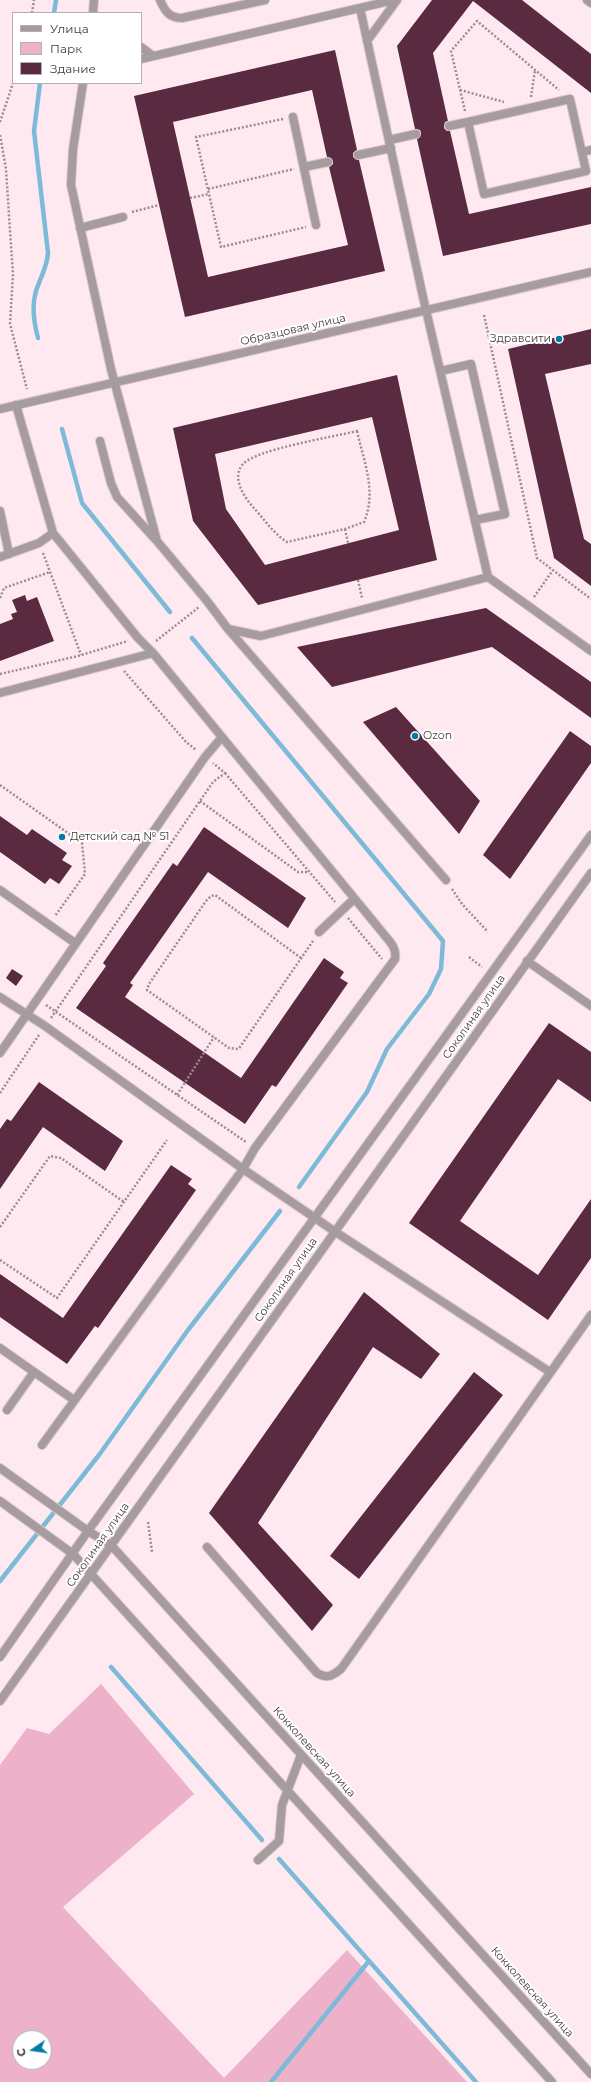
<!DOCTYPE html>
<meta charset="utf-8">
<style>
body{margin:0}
#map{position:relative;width:591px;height:2082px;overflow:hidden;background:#ffe9f1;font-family:Montserrat,sans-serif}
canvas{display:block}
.legend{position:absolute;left:12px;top:12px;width:130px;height:72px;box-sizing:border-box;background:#fff;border:1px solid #b4b0b1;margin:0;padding:5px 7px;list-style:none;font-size:12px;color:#43393d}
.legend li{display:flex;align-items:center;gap:8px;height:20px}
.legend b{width:20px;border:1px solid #b4b0b1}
.north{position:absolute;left:12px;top:2030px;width:40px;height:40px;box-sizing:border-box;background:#fff;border:1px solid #b4b0b1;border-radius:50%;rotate:257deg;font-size:11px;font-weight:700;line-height:16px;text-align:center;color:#43393d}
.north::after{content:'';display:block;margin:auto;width:14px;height:18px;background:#037ca3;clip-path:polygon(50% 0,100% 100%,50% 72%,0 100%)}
</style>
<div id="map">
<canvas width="591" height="2082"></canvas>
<ul class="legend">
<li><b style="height:5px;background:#a69b9f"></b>Улица</li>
<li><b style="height:11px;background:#edb2ca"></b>Парк</li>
<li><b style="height:11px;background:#5a2a40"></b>Здание</li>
</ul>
<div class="north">С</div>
</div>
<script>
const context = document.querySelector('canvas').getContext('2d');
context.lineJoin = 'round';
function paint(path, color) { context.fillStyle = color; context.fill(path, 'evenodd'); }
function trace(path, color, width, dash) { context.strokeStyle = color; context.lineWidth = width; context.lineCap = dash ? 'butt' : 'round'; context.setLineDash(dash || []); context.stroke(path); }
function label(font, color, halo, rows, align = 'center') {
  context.font = font + ' Montserrat,sans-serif'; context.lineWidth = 4; context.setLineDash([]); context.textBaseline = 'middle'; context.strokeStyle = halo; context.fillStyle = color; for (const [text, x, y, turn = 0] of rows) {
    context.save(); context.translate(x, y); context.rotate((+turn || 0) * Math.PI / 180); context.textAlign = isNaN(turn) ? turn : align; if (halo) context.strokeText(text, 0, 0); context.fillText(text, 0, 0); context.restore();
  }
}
const green = new Path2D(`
 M101 1684 194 1794 63 1907 224 2078 347 1950 467 2082H0V1765L27 1728 49 1734ZM20 2038H44V2062H20Z`);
const stream = new Path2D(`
 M54 13 56 0
 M38 338C34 323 31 307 36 291 40 278 47 268 48 253L34 131 40 83
 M62 429 82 503 170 612
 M192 638 443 941 441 969 429 994 387 1049 367 1092 299 1187
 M0 1581 99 1455 188 1330 280 1211
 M111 1667 262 1840
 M279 1859 476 2082
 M271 2082 369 1961`);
const building = new Path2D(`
 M432 0H522L591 54V93L473 1 433 53 448 121 445 122 444 128 447 131H450L469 214 591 187V224L443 256 417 139 421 133 420 130 415 129 397 46Z
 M335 50 357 150 353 153V157L359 160 385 271 185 317 134 96ZM312 90 327 157 333 161V164L329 167 348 245 208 277 173 122Z
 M591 329V364L545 374 584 539 591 544V586L554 558 508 349Z
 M397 375 437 560 258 605 193 521 173 428ZM372 417 399 530 265 565 226 509 215 454Z
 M25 595 27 601 37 597 54 641 0 661V624L13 619 11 614 17 612 12 600Z
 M486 608 591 682V718L492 647 332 687 297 647Z
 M396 707 480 801 459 834 363 722Z
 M570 731 591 746V763L510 879 483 855Z
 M0 816 27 835 32 829 67 853 62 860 72 866 59 884 50 878 45 884 0 852Z
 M204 827 306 898 288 928 208 872 130 983 133 985 125 997 241 1078 324 958 344 972 340 978 348 983 276 1087 272 1085 245 1124 76 1008 106 966 103 963 173 863 177 866Z
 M12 969 23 976 16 986 6 978Z
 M549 1023 591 1052V1102L558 1079 460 1221 538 1275 591 1199V1258L548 1320 409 1223Z
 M39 1082 123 1141 105 1171 43 1127 0 1189V1129L7 1119 11 1121Z
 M171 1165 192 1179 188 1184 196 1190 98 1328 95 1326 67 1364 0 1317V1274L63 1318Z
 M364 1292 440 1354 421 1379 373 1347 258 1523 333 1605 312 1631 209 1513Z
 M474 1372 503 1395 359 1579 330 1556Z`);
const path = new Path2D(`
 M32 13 34 0
 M460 90 504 102
 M531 97 535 70
 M465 111 451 51 477 21 559 90
 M283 119 196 137 221 247 306 227
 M0 122 13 83
 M0 135 6 169 10 231 13 274 10 324 27 389
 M208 189 294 169
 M190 198 209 194
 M132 212 159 205
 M484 315 537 558 591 599
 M357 431C364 462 377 492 364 522L345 529 287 542C273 533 264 519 253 507 244 497 231 477 243 464 257 449 333 437 357 431Z
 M345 529 348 543
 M43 553 81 655
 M358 580 362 598
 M534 597 553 570
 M0 598 4 588 50 572
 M156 641 199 607
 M124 671 186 742 196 750
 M0 674 78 656 128 641
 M225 773 335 902
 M0 785 82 843 85 874 55 916
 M200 801 298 872H309
 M452 889 462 904 488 932
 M348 918 382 959
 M469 957 482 967
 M301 958 215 895 211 896 206 901 149 984 147 990 229 1048 238 1049 240 1047 313 941
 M46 1005 246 1142
 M51 1018 213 782 225 773 213 763
 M0 1093 39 1035
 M177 1095 214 1037
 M0 1227 50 1156 61 1158 124 1202
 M0 1260 57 1298 167 1140
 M148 1522 152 1552`);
const service = new Path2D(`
 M160 0C165 11 169 18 182 18L265 0
 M360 8 423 297 488 577 591 651
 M93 13 94 0
 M367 41 397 0
 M141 47 153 56
 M141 59 394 0
 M83 83 73 149 71 185 111 369 157 541 207 601 228 629 446 880
 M570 99 586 171 484 194 468 122Z
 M293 117 316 225
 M449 126 468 122
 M389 140 416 134
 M582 152 591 150
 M358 155 391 148
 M304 167 328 162
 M80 228 123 217
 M441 371 471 364 505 514 475 520
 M100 441 111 483 117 497 155 539
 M0 511 9 554
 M0 557 39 543 53 533
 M228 629 261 636 488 577
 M0 693 153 653 138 638 53 533 16 405
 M0 890 75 943
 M319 932 354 899
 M527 961 591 1006
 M0 997 45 1026 243 1169 315 1218
 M0 1053 205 757 222 737
 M334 1231 550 1372
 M0 1348 74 1400
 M7 1410 34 1372
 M42 1445 243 1169 255 1148 395 959C397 947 389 941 382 932L153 653
 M111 1545 591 2074
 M207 1547 317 1673C327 1679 332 1676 341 1669L591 1315
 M91 1574 552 2082
 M258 1860 279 1841 282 1805 301 1755`);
const minor = new Path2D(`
 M0 409 591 272
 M315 1218 334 1231
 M0 1468 88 1531 111 1545
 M0 1501 73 1554 91 1574
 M0 1657 88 1531 591 835
 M0 1701 591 873`);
const tertiary = new Path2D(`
 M587 0 591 3`);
const markers = [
 [559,339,4,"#037ca3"],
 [415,736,4,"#037ca3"],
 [62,837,4,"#037ca3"]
];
const streetNames = [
 ["Образцовая улица",293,330,-13],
 ["Соколиная улица",474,1017,-55],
 ["Соколиная улица",286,1280,-55],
 ["Соколиная улица",98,1545,-55],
 ["Кокколевская улица",314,1752,48],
 ["Кокколевская улица",532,1992,48]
];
const poiNames = [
 ["Здравсити",551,339,"right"],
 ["Ozon",423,736],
 ["Детский сад № 51",70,837]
];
paint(green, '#edb2ca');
trace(stream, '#7dbad8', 4.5);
paint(building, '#5a2a40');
trace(service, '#d9c6cd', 10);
trace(minor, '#d9c6cd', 10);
trace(tertiary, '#d9c6cd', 10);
trace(path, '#9c8c92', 2.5, [2, 2]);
trace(service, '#a69b9f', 8);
trace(minor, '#a69b9f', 8);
trace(tertiary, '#a69b9f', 8);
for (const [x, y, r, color] of markers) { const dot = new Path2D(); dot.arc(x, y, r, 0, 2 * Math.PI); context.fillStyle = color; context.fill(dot); trace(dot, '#fff', 1.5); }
label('11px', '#43393d', '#fff', streetNames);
label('11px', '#43393d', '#fff', poiNames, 'left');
</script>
